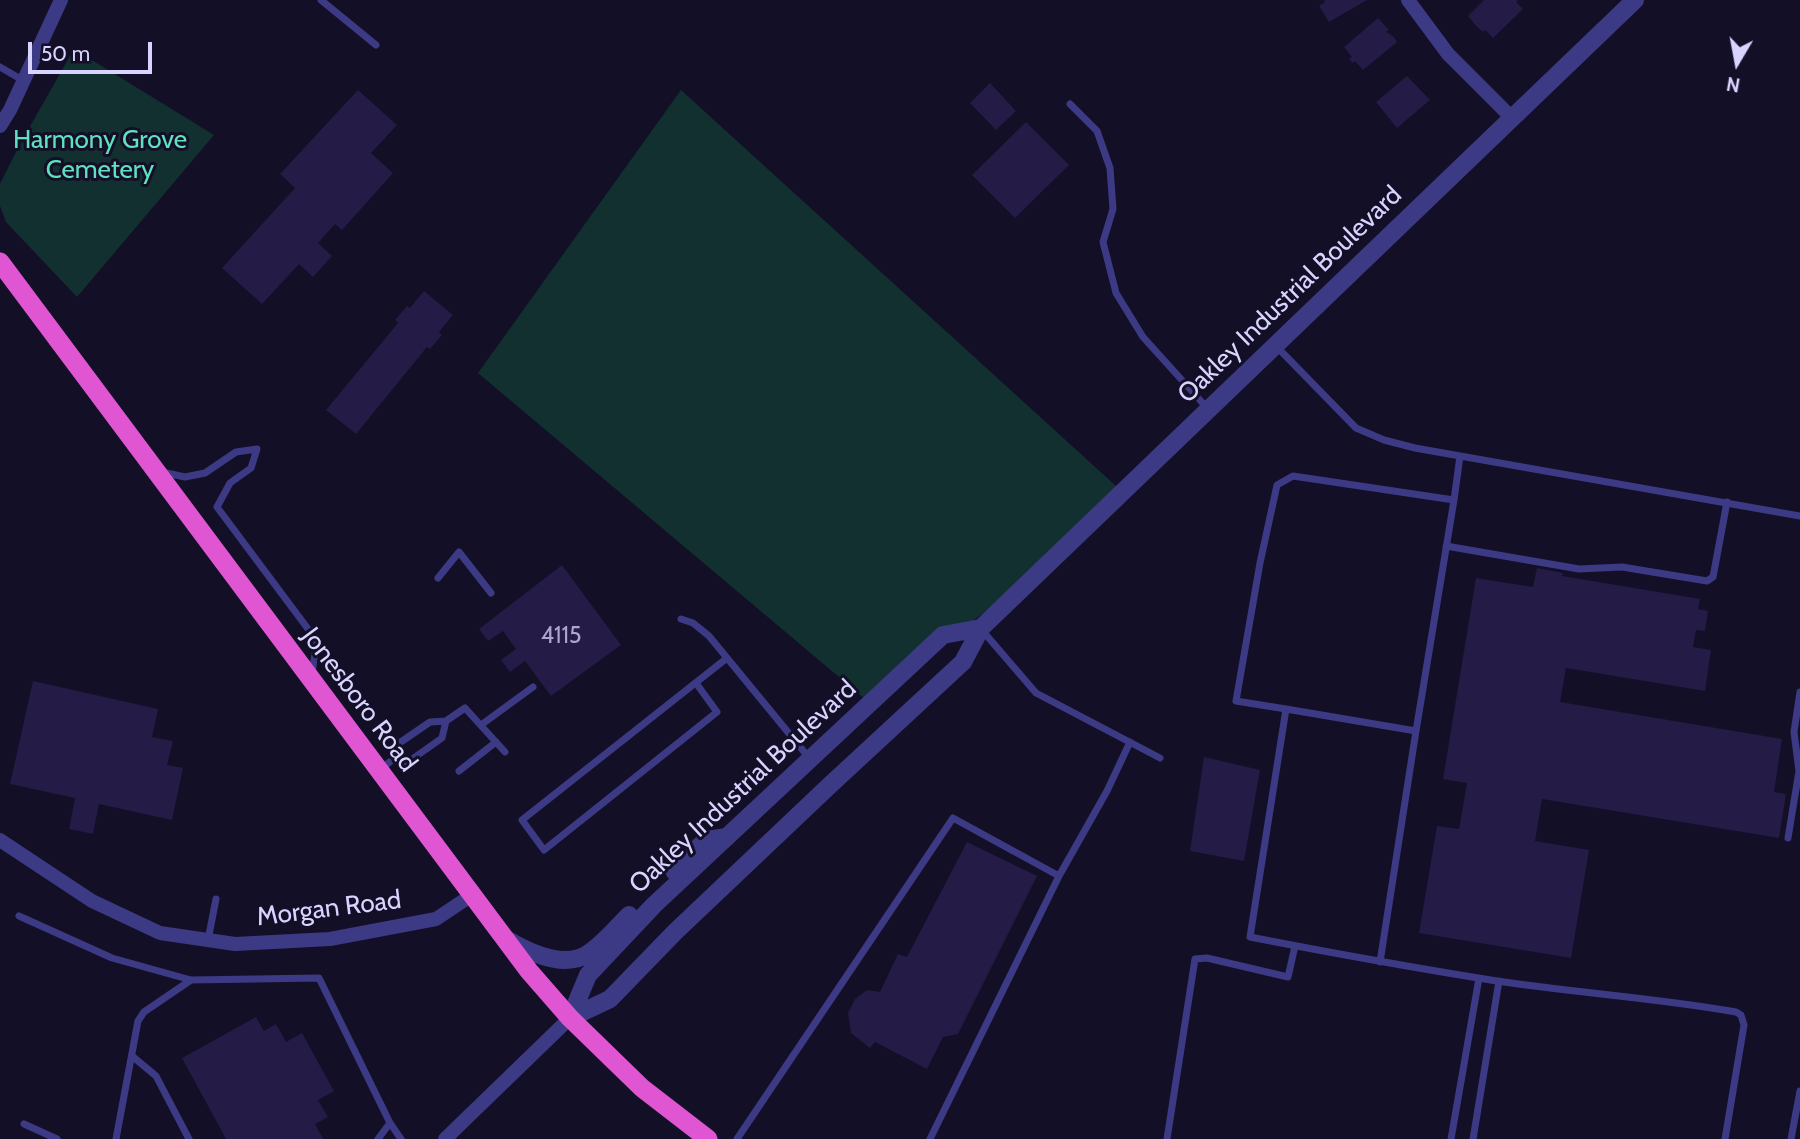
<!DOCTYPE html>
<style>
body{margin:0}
#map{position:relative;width:1800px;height:1139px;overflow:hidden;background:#130f26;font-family:Cabin,sans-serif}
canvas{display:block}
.north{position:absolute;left:1702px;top:28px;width:70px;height:70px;-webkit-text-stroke:5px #130f26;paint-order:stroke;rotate:190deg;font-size:19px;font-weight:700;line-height:28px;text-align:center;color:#d9d4ff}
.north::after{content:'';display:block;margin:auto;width:24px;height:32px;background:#d9d4ff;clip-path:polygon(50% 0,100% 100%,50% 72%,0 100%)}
.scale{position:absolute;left:28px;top:42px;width:124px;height:32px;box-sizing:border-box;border:4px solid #d9d4ff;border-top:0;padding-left:9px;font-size:21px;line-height:24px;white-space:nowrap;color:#d9d4ff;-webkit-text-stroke:5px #130f26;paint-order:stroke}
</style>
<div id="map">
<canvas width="1800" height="1139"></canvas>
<div class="north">N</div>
<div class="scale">50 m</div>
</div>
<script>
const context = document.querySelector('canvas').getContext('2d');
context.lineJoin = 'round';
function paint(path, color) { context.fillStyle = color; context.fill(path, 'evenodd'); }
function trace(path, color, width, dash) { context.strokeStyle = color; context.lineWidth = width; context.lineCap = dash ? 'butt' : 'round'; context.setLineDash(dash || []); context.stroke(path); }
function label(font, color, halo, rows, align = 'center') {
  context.font = font + ' Cabin,sans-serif'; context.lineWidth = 6; context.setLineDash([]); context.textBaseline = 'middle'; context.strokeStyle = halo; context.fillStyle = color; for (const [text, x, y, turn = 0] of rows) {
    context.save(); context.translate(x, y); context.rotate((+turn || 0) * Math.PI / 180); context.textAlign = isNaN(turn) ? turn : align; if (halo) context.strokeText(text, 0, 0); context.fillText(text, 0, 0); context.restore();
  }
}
const green = new Path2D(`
 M74 49 214 135 77 297 6 222 0 206V184L20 144Z
 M681 90 1127 496 871 704 478 373Z`);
const building = new Path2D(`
 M1324 0H1367L1329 22 1319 6 1325 2Z
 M1484 0H1518L1516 2 1523 9 1493 38 1485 30 1483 32 1477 27 1468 16Z
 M1378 18 1389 30 1386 32 1393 36 1397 42 1363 70 1355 61 1353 63 1349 59 1352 57 1344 47Z
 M1407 76 1430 100 1397 128 1376 102Z
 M990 83 1016 111 996 130 970 103Z
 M358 90 397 125 371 153 393 173 342 230 335 224 318 243 332 256 313 277 299 264 262 304 222 268 295 188 280 174Z
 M1026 122 1069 165 1015 218 972 175Z
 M424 291 453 315 439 332 442 335 430 349 427 347 356 434 326 410 398 323 395 320 407 306 410 308Z
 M562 565 621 645 551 696 525 661 510 672 501 660 516 649 503 631 488 641 479 629Z
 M1537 568 1563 573 1562 576 1700 599 1698 609 1708 611 1705 631 1696 630 1693 647 1711 650 1705 691 1566 668 1560 702 1782 739 1774 792 1786 794 1779 838 1542 799 1535 841 1589 850 1571 958 1419 933 1437 826 1459 829 1467 783 1443 779 1476 578 1533 587Z
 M33 681 158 709 152 737 173 741 167 765 183 768 172 820 99 804 93 834 69 829 75 798 10 784Z
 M1204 757 1260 770 1244 861 1190 851Z
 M967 842 1037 876 958 1034 943 1037 927 1069 875 1042 870 1048 851 1033 848 1013 855 999 867 990 880 992 898 954 907 957Z
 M256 1017 264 1031 276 1024 286 1042 302 1033 334 1091 318 1100 328 1117 315 1124 323 1139H226L182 1058Z`);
const service = new Path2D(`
 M321 0 376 45
 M0 67 24 81
 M1070 104 1097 131 1110 168 1113 209 1103 242 1116 293 1143 337 1208 409
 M1276 346 1356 428 1384 440 1415 448 1800 516
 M162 472 185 477 205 473 236 452 257 449 251 468 230 483 217 507 317 641 312 673
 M1454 500 1460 456
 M1446 546 1579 569 1622 567 1707 581 1713 577 1727 502
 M438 578 459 552 491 593
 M681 619 693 623 709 636 810 759
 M981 629 1036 693 1160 758
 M696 683 717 712 544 850 522 820 727 658
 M1286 709 1236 701 1260 563 1277 485 1293 476 1454 500 1416 731
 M481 725 533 687
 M392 760 408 762 442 738 446 721
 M380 770 392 760 395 746 430 722 446 721 465 708 505 752
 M459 771 496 742
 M1788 838 1799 771 1794 732 1800 692
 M19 916 112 958 191 980 319 978 390 1123 401 1139
 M208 940 216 899
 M1380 962 1416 731 1286 709 1250 937C1332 953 1415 968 1497 981 1577 993 1657 998 1736 1012L1741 1015 1744 1025 1725 1139
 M132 1056 156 1076 189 1139
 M24 1124 57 1139
 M116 1139 138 1021 144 1012 191 980
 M378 1139 390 1123
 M737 1139 953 818 1059 876
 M930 1139 1059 876 1107 791 1130 742
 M1167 1139 1195 959 1207 958 1288 977 1295 946
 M1451 1139 1479 978
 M1473 1139 1499 981
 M1791 1139 1800 1091`);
const minor = new Path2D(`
 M1408 0 1448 54 1512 118
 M0 126 10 110 61 0
 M0 840 92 901 160 933 235 944 330 939 436 919 472 895
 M445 1139 570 1018`);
const tertiary = new Path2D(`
 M674 871 706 840 727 837
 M506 939C528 952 565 970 589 953 604 943 616 928 629 915
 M570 1018 610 999 675 932 829 786 963 662 981 628 1635 0
 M570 1018 588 975 654 905 943 635 981 628`);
const trunk = new Path2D(`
 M0 262 529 971 570 1018 642 1088 708 1139`);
const numberNames = [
 ["4115",561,636]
];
const parkNames = [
 ["Harmony Grove",100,140],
 ["Cemetery",100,170]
];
const streetNames = [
 ["Oakley Industrial Boulevard",1290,295,-44],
 ["Jonesboro Road",359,700,53],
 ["Oakley Industrial Boulevard",743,787,-43],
 ["Morgan Road",329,909,-7]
];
paint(green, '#12302f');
paint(building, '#241b47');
trace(service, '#3d3a85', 7);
trace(minor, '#3d3a85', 14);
trace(tertiary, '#3d3a85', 18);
trace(trunk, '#e055d1', 19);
label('23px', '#aca6d1', null, numberNames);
label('26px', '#5fe0c0', '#130f26', parkNames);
label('26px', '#d9d4ff', '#130f26', streetNames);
</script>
